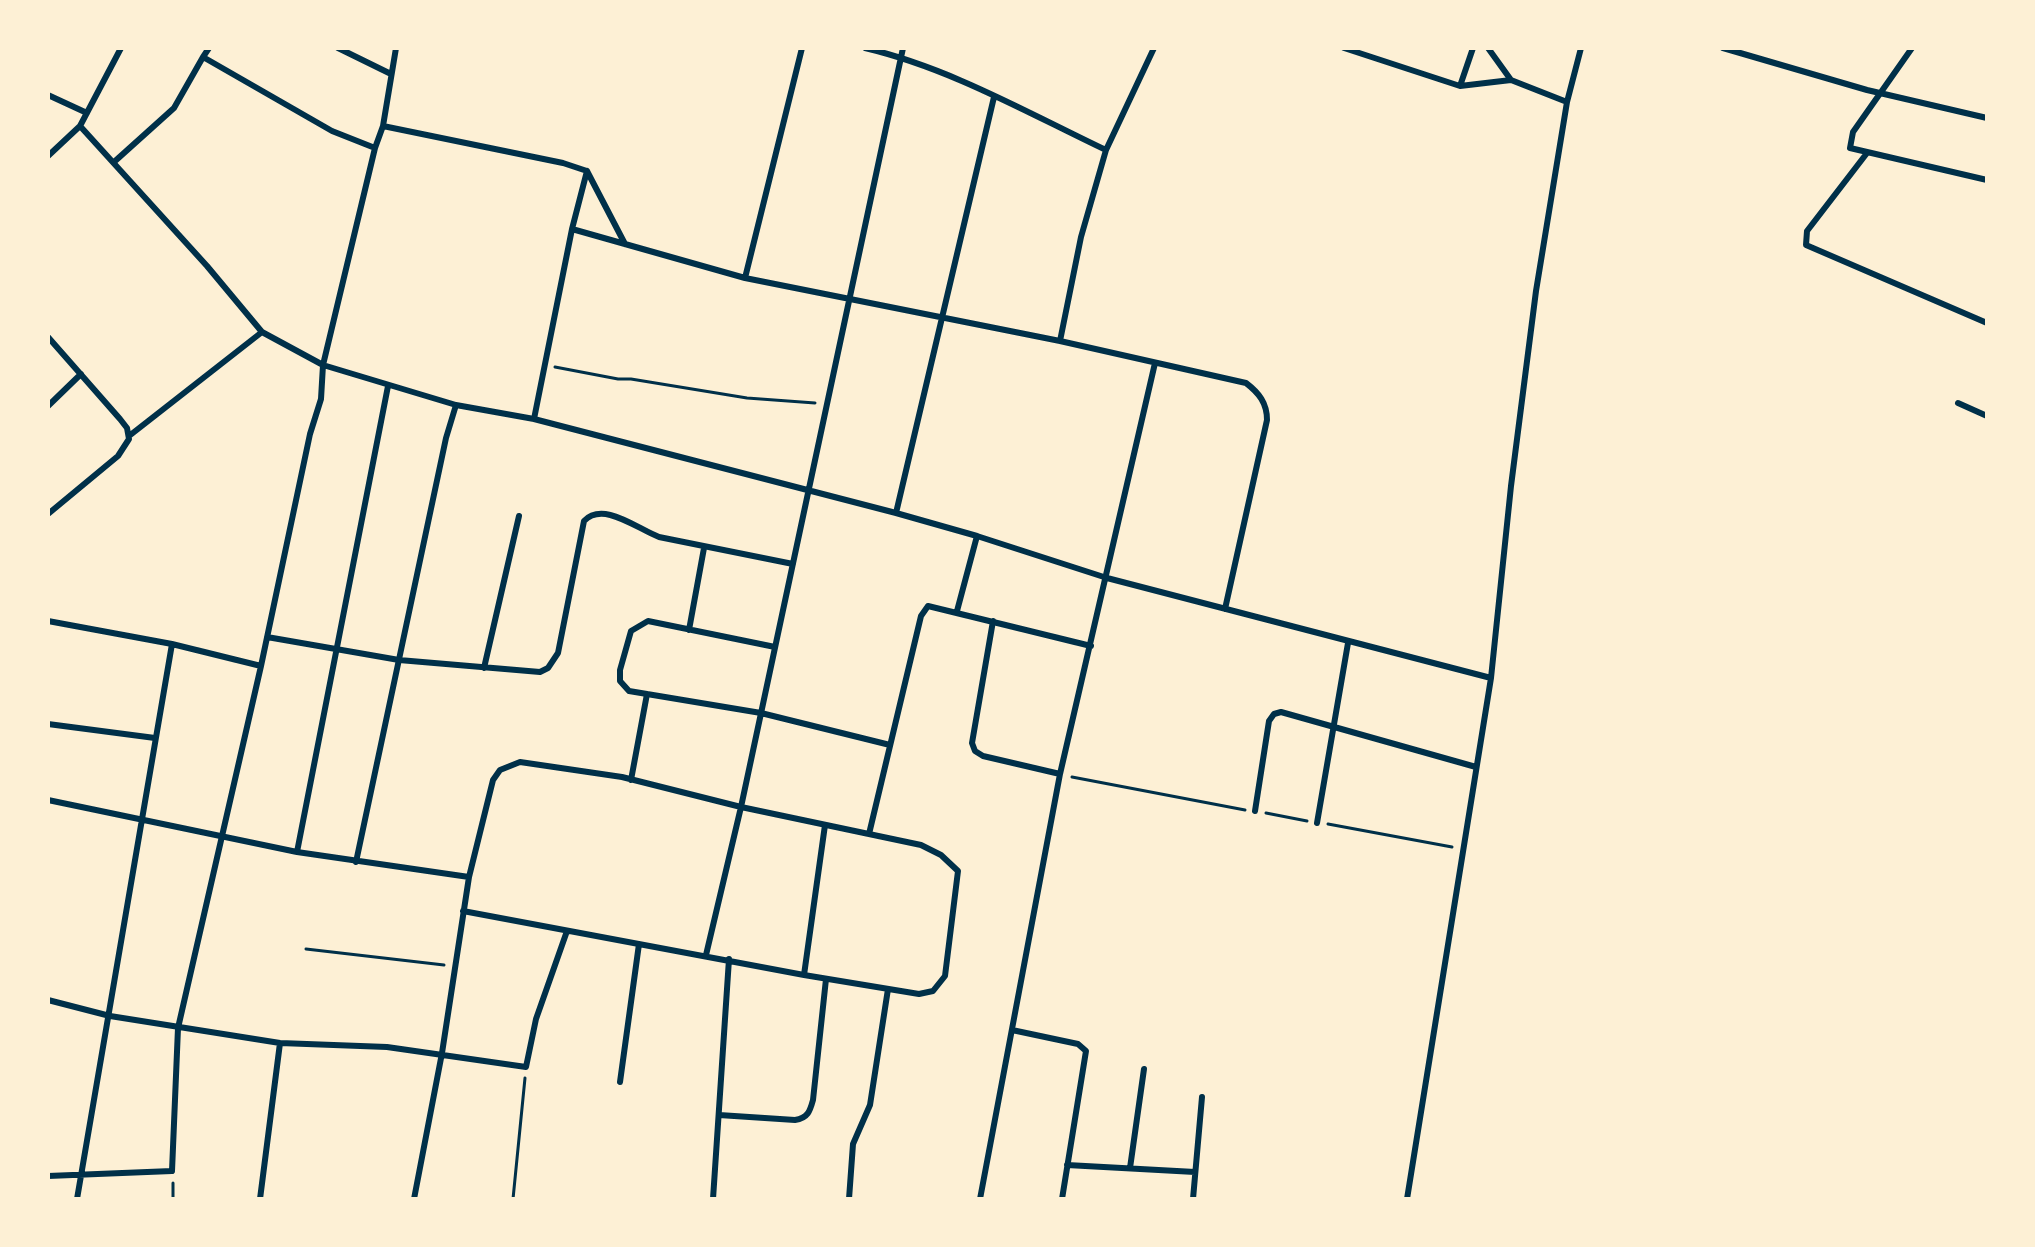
<!DOCTYPE html>
<style>
body{margin:0}
#map{position:relative;width:2035px;height:1247px;overflow:hidden;background:#fdf0d5;font-family:"Archivo Narrow",sans-serif}
canvas{display:block}
.frame{position:absolute;inset:0;border:50px solid #fdf0d5;pointer-events:none}
</style>
<div id="map">
<canvas width="2035" height="1247"></canvas>
<div class="frame"></div>
</div>
<script>
const context = document.querySelector('canvas').getContext('2d');
context.lineJoin = 'round';
function trace(path, color, width, dash) { context.strokeStyle = color; context.lineWidth = width; context.lineCap = dash ? 'butt' : 'round'; context.setLineDash(dash || []); context.stroke(path); }
const path = new Path2D(`
 M555 367 618 379H631L747 398 815 403
 M1072 777 1245 810
 M1266 813 1307 821
 M1328 824 1452 847
 M306 949 444 965
 M173 1183V1199
 M513 1199 525 1078`);
const minor = new Path2D(`
 M209 48 203 57 332 131 375 148
 M338 48 391 74
 M865 48C950 68 1028 113 1106 150
 M1344 48 1460 86 1511 80
 M1488 48 1511 80 1567 102
 M1723 48 1867 90 1987 118
 M1912 48 1853 132 1850 148 1987 180
 M1460 86 1473 48
 M48 95 87 113
 M80 126 207 266 262 332 323 365 456 405 534 419 896 513 977 536 1107 578 1491 678
 M383 126 563 163 587 171 572 229 534 419
 M1867 153 1807 231 1806 245 1987 323
 M48 156 80 126 121 48
 M114 162 174 108 203 57
 M587 171 625 244
 M572 229 745 278 1060 341 1246 383C1259 393 1267 403 1267 420L1225 609
 M745 278 802 48
 M48 337 120 419 127 428 129 439 118 456 48 514
 M1060 341 1081 237 1106 150 1154 48
 M1958 403 1987 416
 M48 406 81 374
 M129 436 262 332
 M896 513 994 97
 M957 611 977 536
 M48 621 172 644 261 666
 M993 621 972 743 975 751 983 756 1060 774
 M689 630 704 548
 M267 637 399 660 540 672 548 668 558 653 584 521C603 501 636 528 659 537L793 564
 M775 647 648 621 631 631 620 670V681L629 691 761 713 890 745
 M484 668 519 516
 M48 724 155 738
 M631 780 647 694
 M48 800 297 852 469 877 493 780 500 770 520 762 622 777 741 807 921 845 941 855 958 871 945 976 933 991 919 994 804 975 463 911
 M1255 811 1269 721 1274 714 1281 712 1476 767
 M1317 823 1348 643
 M869 834 921 616 928 606 1091 646
 M297 852 388 386
 M356 862 446 438 456 405
 M706 955 741 807 903 48
 M804 975 825 825
 M48 1000 110 1016 280 1043 387 1047 526 1067 536 1019 567 931
 M1012 1030 1078 1044 1086 1051 1062 1199
 M620 1082 639 944
 M719 1115 795 1120C808 1118 810 1111 813 1100L826 979
 M1067 1165 1195 1172
 M1130 1168 1144 1069
 M48 1176 172 1171 178 1028 261 666 310 434 321 399 323 365 375 148 383 126 396 48
 M77 1199 172 644
 M260 1199 280 1043
 M414 1199 442 1053 469 877
 M713 1199 729 959
 M849 1199 853 1144 870 1105 888 989
 M980 1199 1060 774 1155 363
 M1193 1199 1202 1097
 M1407 1199 1491 678 1511 486 1536 291 1567 102 1581 48`);
trace(path, '#003049', 3);
trace(minor, '#003049', 6);
</script>
